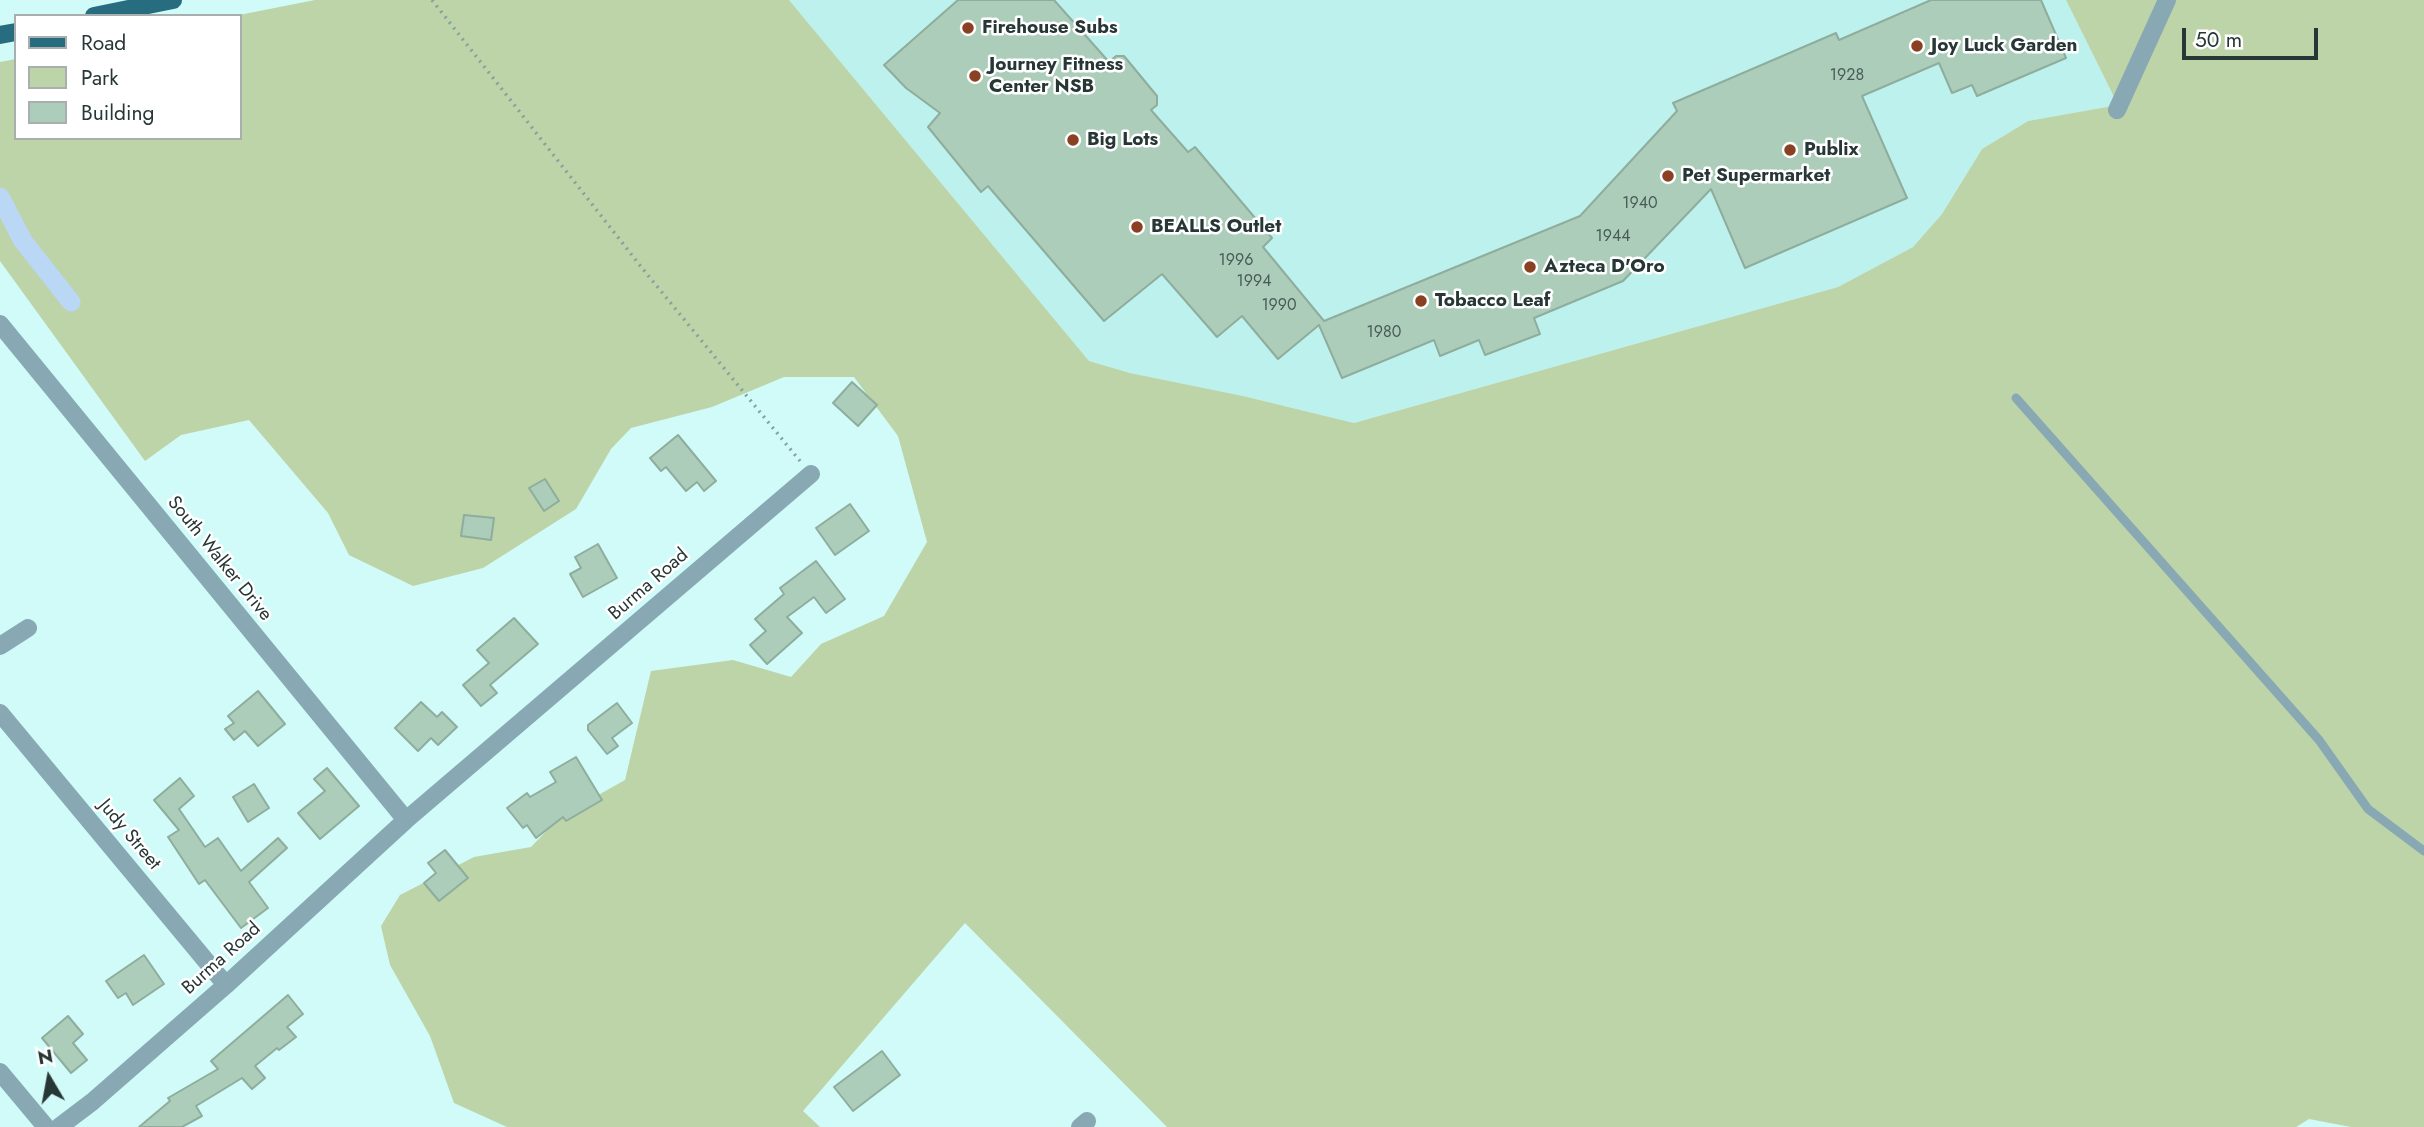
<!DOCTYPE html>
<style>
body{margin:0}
#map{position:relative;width:2424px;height:1127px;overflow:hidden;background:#d1fbf8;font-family:Jost,sans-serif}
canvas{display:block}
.legend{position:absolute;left:14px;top:14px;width:228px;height:126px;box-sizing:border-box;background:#fff;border:2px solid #a9afaf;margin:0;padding:9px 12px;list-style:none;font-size:21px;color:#273736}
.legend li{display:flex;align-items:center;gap:14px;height:35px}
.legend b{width:35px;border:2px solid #a9afaf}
.north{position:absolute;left:14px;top:1043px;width:70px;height:70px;-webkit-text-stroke:5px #fff;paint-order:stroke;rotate:350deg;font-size:19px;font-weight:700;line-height:28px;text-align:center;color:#273736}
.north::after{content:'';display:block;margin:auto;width:24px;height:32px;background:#273736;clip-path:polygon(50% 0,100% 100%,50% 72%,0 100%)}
.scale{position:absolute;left:2182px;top:28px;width:136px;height:32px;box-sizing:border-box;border:4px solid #273736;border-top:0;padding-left:9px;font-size:21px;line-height:24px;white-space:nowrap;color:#273736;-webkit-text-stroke:5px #fff;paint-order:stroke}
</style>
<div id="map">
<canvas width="2424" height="1127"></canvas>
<ul class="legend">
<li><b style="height:9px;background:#276c7f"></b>Road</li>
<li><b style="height:19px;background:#bcd4a7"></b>Park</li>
<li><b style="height:19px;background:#adcdbb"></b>Building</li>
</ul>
<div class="north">N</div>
<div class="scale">50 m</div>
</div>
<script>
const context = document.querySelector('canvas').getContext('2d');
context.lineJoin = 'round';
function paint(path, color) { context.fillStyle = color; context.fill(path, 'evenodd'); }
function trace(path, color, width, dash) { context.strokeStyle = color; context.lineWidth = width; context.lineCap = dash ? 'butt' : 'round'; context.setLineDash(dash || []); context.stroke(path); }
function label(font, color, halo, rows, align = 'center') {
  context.font = font + ' Jost,sans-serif'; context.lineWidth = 5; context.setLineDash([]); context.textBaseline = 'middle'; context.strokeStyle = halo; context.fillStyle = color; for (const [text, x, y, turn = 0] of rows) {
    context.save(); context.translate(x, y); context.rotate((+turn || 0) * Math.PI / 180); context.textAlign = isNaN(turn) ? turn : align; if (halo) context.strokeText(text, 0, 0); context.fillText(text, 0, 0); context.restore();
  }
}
const built = new Path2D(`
 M789 0H2066L2118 105 2028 121 1982 149 1942 214 1913 247 1838 287 1354 423 1243 396 1130 373 1089 361Z`);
const green = new Path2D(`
 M315 0H789L1089 361 1130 373 1243 396 1354 423 1838 287 1913 247 1942 214 1982 149 2028 121 2118 105 2066 0H2424V1127H2351L2309 1119 2296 1127H1167L965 923 803 1111 820 1127H507L454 1103 430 1036 390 965 381 926 400 895 474 857 531 847 561 816 625 780 651 671 733 660 791 677 821 644 884 616 927 542 898 436 854 377H784L712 407 631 428 611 449 576 509 483 568 413 586 349 555 328 513 249 420 181 435 145 461 0 261V62L16 59V138H240V16H234Z`);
const canal = new Path2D(`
 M0 197 23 241 71 302`);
const building = new Path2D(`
 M958 0H1054L1109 62 1116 56H1124L1157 96V105L1151 110 1188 152 1195 147 1272 238 1263 247 1324 321 1580 216 1677 111 1673 103 1836 33 1839 40 1931 0H2041L2066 58 1977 96 1972 85 1952 93 1939 63 1862 96 1907 198 1745 268 1711 189 1623 281 1534 318 1540 334 1485 355 1479 340 1440 356 1434 340 1342 378 1319 325 1278 359 1242 316 1217 337 1162 274 1104 321 988 186 981 192 928 127 940 113 906 88 884 65Z
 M852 382 877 405 858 426 833 403Z
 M678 435 716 481 704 491 697 482 686 491 666 467 661 471 650 458Z
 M545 479 559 501 544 511 529 488Z
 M850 504 869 531 835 555 816 528Z
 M464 515 494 518 491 540 461 536Z
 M598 544 617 578 583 597 570 574 581 568 575 557Z
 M816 561 845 599 826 613 814 597 787 617 802 633 767 664 750 645 766 631 755 619 784 594 780 588Z
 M514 618 538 644 490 685 497 693 481 706 463 685 489 663 477 650Z
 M258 691 285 724 258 746 245 731 234 740 225 729 234 723 228 716Z
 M421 702 437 717 442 712 457 727 438 745 431 738 418 751 395 728Z
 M617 703 632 723 612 738 618 746 607 754 588 730V725Z
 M576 757 602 800 566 821 563 817 536 838 527 825 523 828 507 808 527 793 530 797 556 782 550 772Z
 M327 768 359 806 320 839 298 813 325 791 314 779Z
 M180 778 194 796 179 809 205 847 218 838 241 871 278 838 287 848 249 882 268 908 241 928 205 880 199 884 168 837 179 830 154 800Z
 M254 784 269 808 248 822 233 797Z
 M445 850 468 878 439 901 424 883 436 873 428 863Z
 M144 955 164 984 133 1005 126 993 118 998 106 981Z
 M288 995 303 1014 287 1027 296 1037 279 1050 277 1048 255 1066 265 1078 252 1089 242 1078 196 1106 202 1116 182 1127H139L170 1101 168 1098 218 1069 211 1061Z
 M68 1016 83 1034 73 1043 87 1060 71 1073 42 1038Z
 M882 1051 900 1075 853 1111 834 1087Z`);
const path = new Path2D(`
 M432 0 642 268 800 461`);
const service = new Path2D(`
 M2016 398 2319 740 2368 809 2424 851`);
const minor = new Path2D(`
 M2117 110 2167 0
 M0 324 406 820
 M0 646 28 628
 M0 713 226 985
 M0 1072 46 1127
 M59 1127 92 1102 226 985 406 820 811 474
 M1080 1127 1087 1121`);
const primary = new Path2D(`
 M94 16 173 0
 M0 35 16 32`);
const markers = [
 [968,28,7,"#894023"],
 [1917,46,7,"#894023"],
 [975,76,7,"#894023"],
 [1073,140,7,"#894023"],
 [1790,150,7,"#894023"],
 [1668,176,7,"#894023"],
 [1137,227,7,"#894023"],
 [1530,267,7,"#894023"],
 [1421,301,7,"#894023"]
];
const numberNames = [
 ["1928",1847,76],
 ["1940",1640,204],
 ["1944",1613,237],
 ["1996",1236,261],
 ["1994",1254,282],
 ["1990",1279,306],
 ["1980",1384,333]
];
const poiNames = [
 ["Firehouse Subs",982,28],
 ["Joy Luck Garden",1931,46],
 ["Journey Fitness",989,65],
 ["Center NSB",989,87],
 ["Big Lots",1087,140],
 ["Publix",1804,150],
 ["Pet Supermarket",1682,176],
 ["BEALLS Outlet",1151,227],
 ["Azteca D'Oro",1544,267],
 ["Tobacco Leaf",1435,301]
];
const streetNames = [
 ["South Walker Drive",219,559,51],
 ["Burma Road",649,585,-41],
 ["Judy Street",129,835,50],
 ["Burma Road",222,959,-42]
];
paint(built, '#bdf1ed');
paint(green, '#bcd4a7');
trace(canal, '#bad7f6', 19);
paint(building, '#adcdbb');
trace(building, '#8ead9c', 2);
trace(path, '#84a2a0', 3.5, [2, 5]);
trace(service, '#88a9b4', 9);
trace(minor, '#88a9b4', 18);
trace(primary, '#276c7f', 18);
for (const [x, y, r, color] of markers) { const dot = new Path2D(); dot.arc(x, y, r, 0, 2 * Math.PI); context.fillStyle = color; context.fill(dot); trace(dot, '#fff', 2.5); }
label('16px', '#485c57', null, numberNames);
label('bold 19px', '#273736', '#fff', poiNames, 'left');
label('19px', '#273736', '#fff', streetNames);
</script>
